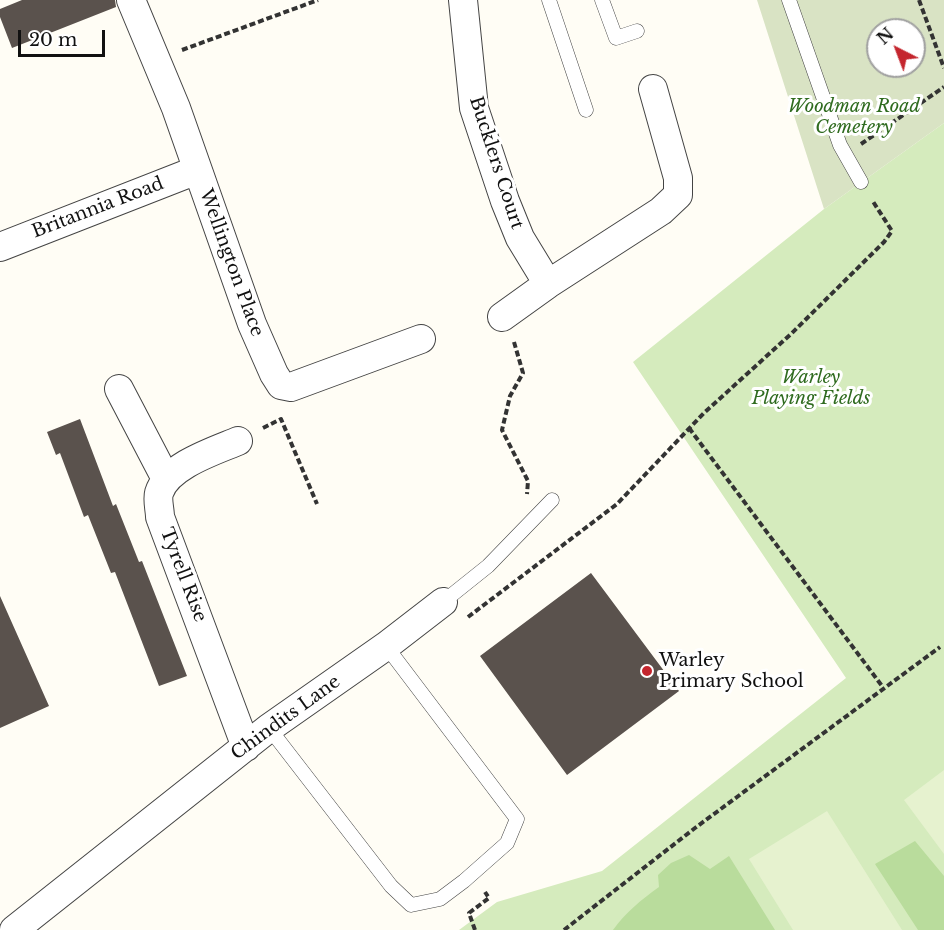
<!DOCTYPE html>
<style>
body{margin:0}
#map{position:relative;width:944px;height:930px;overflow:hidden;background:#fffdf5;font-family:"Libre Baskerville",serif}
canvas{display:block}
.north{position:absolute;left:866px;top:18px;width:60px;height:60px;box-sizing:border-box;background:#fff;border:2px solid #a0a0a0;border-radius:50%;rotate:318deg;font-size:16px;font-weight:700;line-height:24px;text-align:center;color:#111}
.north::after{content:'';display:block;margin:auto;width:21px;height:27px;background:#c4262e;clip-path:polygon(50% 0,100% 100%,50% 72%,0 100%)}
.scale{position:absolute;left:18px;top:30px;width:87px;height:27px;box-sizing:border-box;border:3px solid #111;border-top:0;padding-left:8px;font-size:18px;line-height:21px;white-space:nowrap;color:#111;-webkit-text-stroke:4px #fff;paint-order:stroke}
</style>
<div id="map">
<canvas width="944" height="930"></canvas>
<div class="north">N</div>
<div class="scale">20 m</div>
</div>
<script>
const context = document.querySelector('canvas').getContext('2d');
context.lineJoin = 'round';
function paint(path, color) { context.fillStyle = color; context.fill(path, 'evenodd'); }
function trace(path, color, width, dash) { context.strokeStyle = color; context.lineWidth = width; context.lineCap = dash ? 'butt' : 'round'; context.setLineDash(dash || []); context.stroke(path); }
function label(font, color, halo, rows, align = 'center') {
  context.font = font + ' "Libre Baskerville",serif'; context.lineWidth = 6; context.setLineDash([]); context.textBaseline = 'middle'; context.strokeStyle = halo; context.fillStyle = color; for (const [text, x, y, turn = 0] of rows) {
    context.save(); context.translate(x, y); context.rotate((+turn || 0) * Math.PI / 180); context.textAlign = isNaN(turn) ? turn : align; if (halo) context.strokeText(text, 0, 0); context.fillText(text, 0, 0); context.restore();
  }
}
const green = new Path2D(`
 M944 123V930H459L497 902 602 871 846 678 633 362 824 209Z`);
const forest = new Path2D(`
 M915 841 944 876V930H918L875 864Z
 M689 855 710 869 729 856 775 930H613C626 912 641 900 659 887L658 875 671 863Z`);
const cemetery = new Path2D(`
 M757 0H944V123L824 209ZM878 30H914V66H878Z`);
const pitch = new Path2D(`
 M944 770V854L904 800Z
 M827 811 902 930H793L749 859Z`);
const building = new Path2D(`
 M22 0H115L116 7 12 48 0 17V9Z
 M80 419 113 506 116 504 139 562 142 561 187 676 159 686 115 572 111 573 88 515 84 517 60 453 56 455 47 432Z
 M591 573 679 691 567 775 480 656Z
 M0 596 49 706 0 728Z`);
const path = new Path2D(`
 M919 0 944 68
 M182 50 318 0
 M861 144 944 87
 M514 342 523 373 510 396 502 430 528 481 527 494
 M263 428 281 419 317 504
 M689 428 882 686
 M468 617 617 504 704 413 792 333 884 242 892 231 872 200
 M475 930 469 913 489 898 485 892
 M564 930 695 828 940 647`);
const service = new Path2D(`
 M549 0 586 110
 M602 0 616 38 637 31
 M789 0 840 145 861 182
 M443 602 488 566 552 500
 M269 728 391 886 411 905 440 899 464 881 507 843 517 819 386 646`);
const minor = new Path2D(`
 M131 0 176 108 252 324 274 374 281 385 291 387 421 339
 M463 0 474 108 505 201 520 238 548 284
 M0 247 197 170
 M502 317 548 284 661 211 678 195V178L653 89
 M119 389 166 479
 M238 441C214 451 167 466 159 493 157 500 160 510 160 517L246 747
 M14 930 269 728 386 646 443 602`);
const markers = [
 [647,671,6,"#c4262e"]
];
const parkNames = [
 ["Woodman Road",854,107],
 ["Cemetery",854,128],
 ["Warley",811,378],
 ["Playing Fields",811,399]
];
const streetNames = [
 ["Bucklers Court",496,163,72],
 ["Britannia Road",98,208,-21],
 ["Wellington Place",231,263,70],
 ["Tyrell Rise",183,575,69],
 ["Chindits Lane",286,718,-36]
];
const poiNames = [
 ["Warley",659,661],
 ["Primary School",659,682]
];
paint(green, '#d5ebbd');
paint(forest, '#b9dc9c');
paint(cemetery, '#d9e3c4');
paint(pitch, '#e6f2cf');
paint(building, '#5a524d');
trace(service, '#444', 15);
trace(minor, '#444', 30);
trace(path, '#333', 4, [6, 3]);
trace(service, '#fff', 14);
trace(minor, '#fff', 28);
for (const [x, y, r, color] of markers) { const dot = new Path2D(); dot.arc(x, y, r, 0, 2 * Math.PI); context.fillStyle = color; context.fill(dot); trace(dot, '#fff', 2); }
label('italic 18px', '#2f6b1f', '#fff', parkNames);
label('18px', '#111', '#fff', streetNames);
label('18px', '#111', '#fff', poiNames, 'left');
</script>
